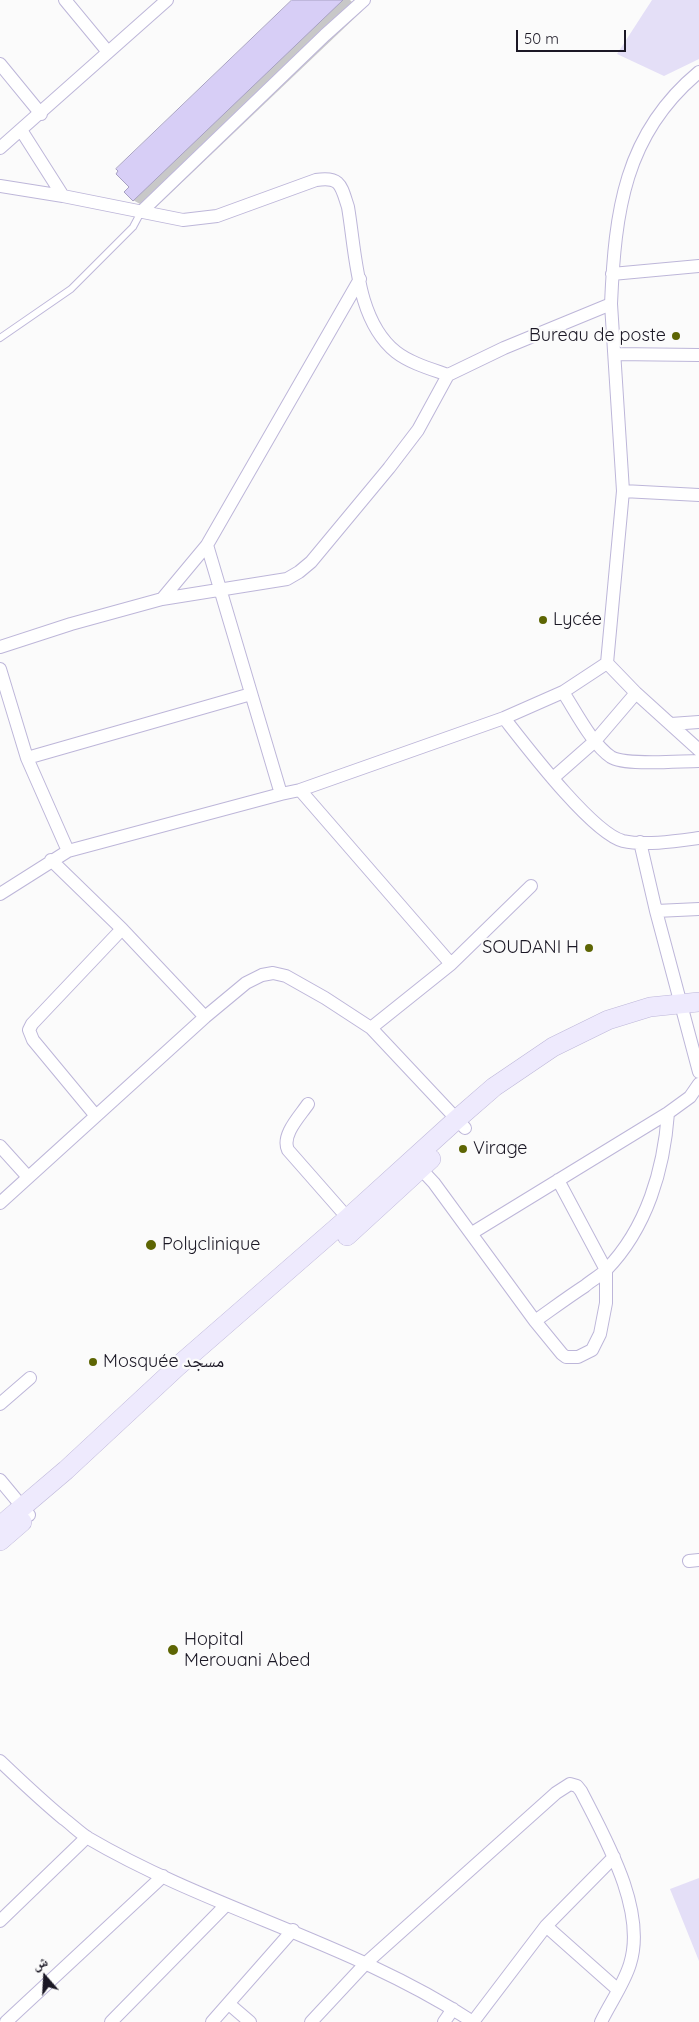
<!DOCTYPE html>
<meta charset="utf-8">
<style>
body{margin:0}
#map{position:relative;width:699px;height:2022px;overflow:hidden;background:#fbfbfb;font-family:Quicksand,"Noto Naskh Arabic",sans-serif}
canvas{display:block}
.north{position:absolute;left:20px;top:1952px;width:50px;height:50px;-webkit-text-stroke:4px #fbfbfb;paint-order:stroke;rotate:341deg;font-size:14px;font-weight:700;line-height:20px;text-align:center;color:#1b1825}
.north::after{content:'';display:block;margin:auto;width:18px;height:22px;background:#1b1825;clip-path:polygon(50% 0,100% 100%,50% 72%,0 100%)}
.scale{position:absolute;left:516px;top:30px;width:110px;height:22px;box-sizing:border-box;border:2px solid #1b1825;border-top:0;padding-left:6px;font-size:15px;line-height:18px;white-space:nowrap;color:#1b1825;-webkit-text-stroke:4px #fbfbfb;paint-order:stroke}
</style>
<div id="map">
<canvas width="699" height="2022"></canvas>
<div class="north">ش</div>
<div class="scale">50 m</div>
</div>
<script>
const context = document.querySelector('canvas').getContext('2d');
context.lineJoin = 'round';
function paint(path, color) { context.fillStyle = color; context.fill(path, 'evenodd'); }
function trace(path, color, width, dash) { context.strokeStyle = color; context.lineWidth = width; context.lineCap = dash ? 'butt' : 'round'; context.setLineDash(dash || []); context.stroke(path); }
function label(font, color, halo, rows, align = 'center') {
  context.font = font + ' Quicksand,"Noto Naskh Arabic",sans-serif'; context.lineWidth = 4.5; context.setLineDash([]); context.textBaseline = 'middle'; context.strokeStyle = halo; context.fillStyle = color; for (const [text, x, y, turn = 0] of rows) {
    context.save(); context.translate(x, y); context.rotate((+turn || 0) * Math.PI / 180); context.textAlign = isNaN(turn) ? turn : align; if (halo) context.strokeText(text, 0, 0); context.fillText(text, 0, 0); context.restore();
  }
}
const green = new Path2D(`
 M652 0H699V59L664 76 617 54Z
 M699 1878V1961L670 1889Z`);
const shadow = new Path2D(`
 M293 0H350L362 11 152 211 133 200 131 187Z`);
const building = new Path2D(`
 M292 0H343L133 201 124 192 129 187 116 174 118 171 116 169Z`);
const lane = new Path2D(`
 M0 338 71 289 133 227 141 212`);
const street = new Path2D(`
 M65 0 108 52
 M0 64 41 114
 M21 130 63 196
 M0 148 167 0
 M0 186 63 196 183 220 217 216 316 180C341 176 341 186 348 207 356 254 356 320 396 352 410 363 431 369 448 375L504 348 611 304 623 491 607 663 636 693 699 750
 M141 212 325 35 364 0
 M612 274 699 266
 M611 304C615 212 624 134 699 72
 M615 354 699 355
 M623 491 699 495
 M162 599 207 545
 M0 647 71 624 162 599 287 579 299 572 311 562 389 468 418 430 448 375
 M0 669 27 758 68 851
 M563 692C576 712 592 744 611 757 625 766 680 761 699 761
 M504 718C526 746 592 833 623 841 645 846 677 841 699 838
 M671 724 699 722
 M27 758 251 694
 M553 778 595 741 636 693
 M300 790 451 964 371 1028
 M281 794 207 545 360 279
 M640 842 656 911 699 1072
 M51 860 122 929 205 1017
 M0 894 68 851 281 794 300 790 504 718 563 692 607 663
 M656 911 699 909
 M451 964 531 886
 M308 1104C300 1116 281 1135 288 1150L353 1224
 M96 1116 33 1040 29 1030 32 1024 122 929
 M0 1146 28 1177
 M420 1168 434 1183 535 1321 562 1354 566 1357H578L592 1350 600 1334 606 1303V1270L558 1180
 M0 1203 205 1017 246 983 262 975 273 973 286 976 325 998 371 1028 465 1128
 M472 1233 668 1113 690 1097 699 1084
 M535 1321C552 1309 568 1297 585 1286 592 1280 600 1276 606 1270 647 1228 664 1169 668 1113
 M0 1404 30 1378
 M0 1480 29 1515
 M689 1561 699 1560
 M0 1761C21 1781 42 1801 64 1819 72 1825 80 1833 88 1838 211 1910 353 1943 473 2022
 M0 1921 87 1837
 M546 1926 617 1989
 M229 2004 250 2022
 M6 2022 163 1876
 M111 2022 226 1905
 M212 2022 293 1930
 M311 2022 366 1963 556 1793 570 1784 577 1786 581 1791C605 1838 647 1910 630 1964 624 1984 610 2003 601 2022
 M444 2022 453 2009
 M473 2022 546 1926 614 1857`);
const secondary = new Path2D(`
 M347 1236 431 1159
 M0 1526 66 1470 178 1366 348 1218 456 1120 494 1087 553 1047 608 1020 650 1007 699 1002
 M0 1541 22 1522`);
const markers = [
 [676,336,5,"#5d6503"],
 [543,620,5,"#5d6503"],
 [589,948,5,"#5d6503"],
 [463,1149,5,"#5d6503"],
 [151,1245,6,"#5d6503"],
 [93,1362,5,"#5d6503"],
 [173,1650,6,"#5d6503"]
];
const poiNames = [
 ["Bureau de poste",666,336,"right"],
 ["Lycée",553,620],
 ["SOUDANI H",579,948,"right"],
 ["Virage",473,1149],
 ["Polyclinique",162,1245],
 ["Mosquée مسجد",103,1362],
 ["Hopital",184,1640],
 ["Merouani Abed",184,1661]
];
paint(green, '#e4dff7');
paint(shadow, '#0003');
paint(building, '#d7cef6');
trace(building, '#a7a0c2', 1);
trace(lane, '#bdb6d9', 8);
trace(street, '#bdb6d9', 14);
trace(secondary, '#bdb6d9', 20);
trace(lane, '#fff', 6);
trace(street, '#fff', 12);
trace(secondary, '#eeeafd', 19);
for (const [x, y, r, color] of markers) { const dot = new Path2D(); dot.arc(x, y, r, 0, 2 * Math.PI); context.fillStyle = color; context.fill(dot); trace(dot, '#fbfbfb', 2); }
label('18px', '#1b1825', '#fbfbfb', poiNames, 'left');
</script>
